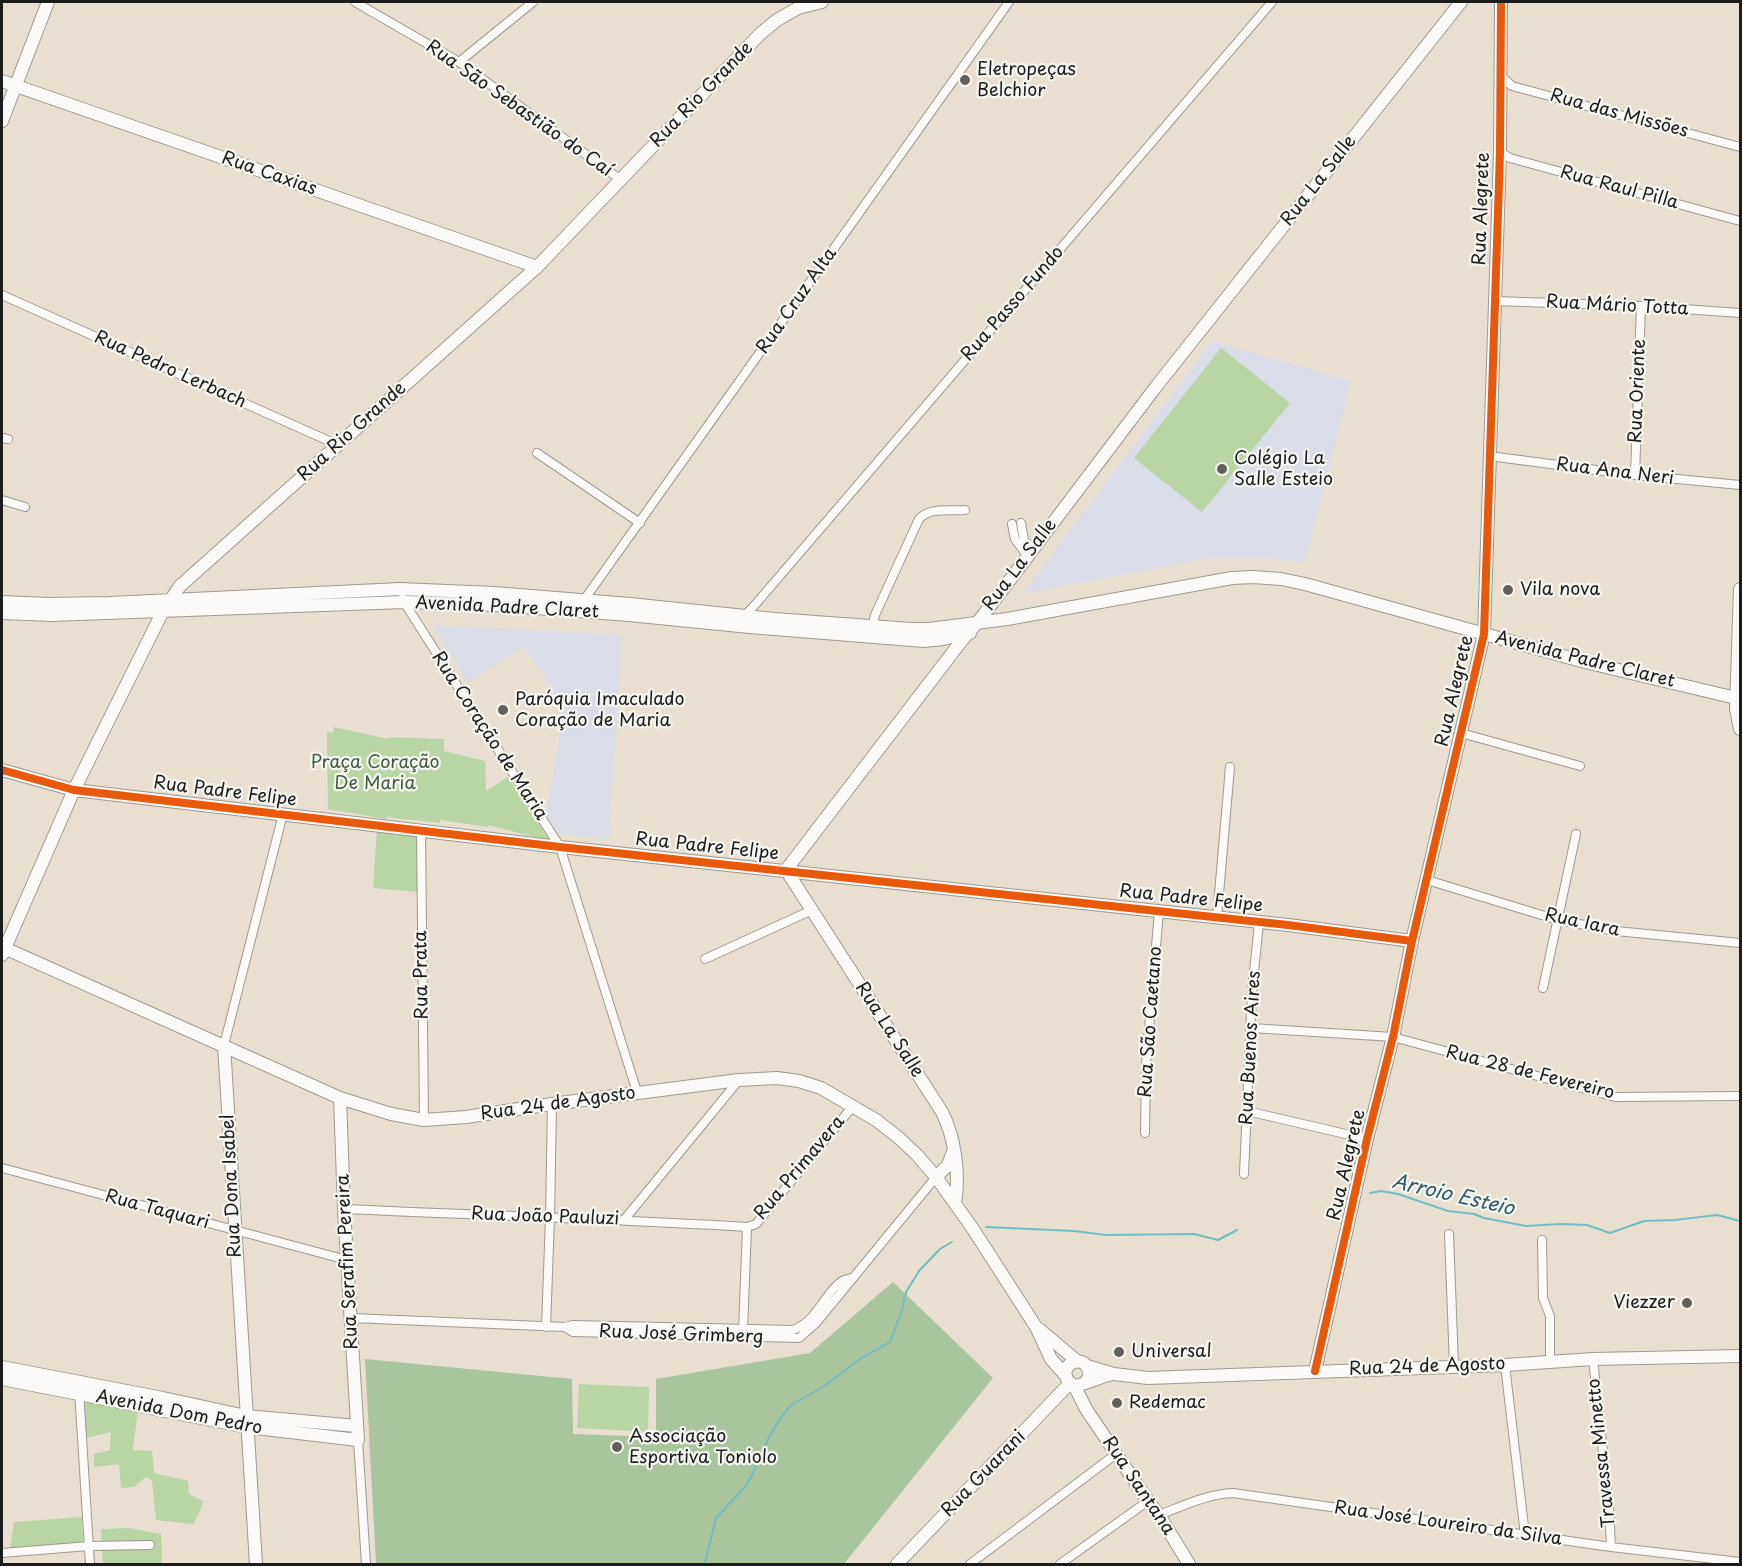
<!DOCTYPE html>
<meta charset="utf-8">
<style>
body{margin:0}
#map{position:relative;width:1742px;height:1566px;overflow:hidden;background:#e8dfd1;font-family:"Playpen Sans",sans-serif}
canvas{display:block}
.frame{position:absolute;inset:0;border:3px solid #1c1c1c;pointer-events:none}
</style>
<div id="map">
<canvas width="1742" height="1566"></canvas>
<div class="frame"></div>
</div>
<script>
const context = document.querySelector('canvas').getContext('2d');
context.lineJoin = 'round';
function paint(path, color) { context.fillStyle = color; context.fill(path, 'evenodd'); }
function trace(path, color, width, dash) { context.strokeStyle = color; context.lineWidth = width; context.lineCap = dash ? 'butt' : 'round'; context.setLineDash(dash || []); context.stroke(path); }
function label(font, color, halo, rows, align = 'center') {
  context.font = font + ' "Playpen Sans",sans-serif'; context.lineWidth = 4.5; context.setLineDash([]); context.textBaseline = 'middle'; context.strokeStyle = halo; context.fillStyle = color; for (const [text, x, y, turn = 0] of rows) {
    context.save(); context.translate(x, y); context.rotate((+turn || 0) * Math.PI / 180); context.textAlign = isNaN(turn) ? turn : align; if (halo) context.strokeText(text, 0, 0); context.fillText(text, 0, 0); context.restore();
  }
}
const built = new Path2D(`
 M1212 341 1351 381 1305 563 1269 558H1209L1022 594Z
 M433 625 622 635 609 839 556 833 546 818 564 707 524 647 468 683Z`);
const green = new Path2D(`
 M1221 348 1290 403 1202 512 1134 458Z
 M334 727 388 739V737L444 739V751L485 761 486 791 508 777 550 841 488 825V827L440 820V823L387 817 386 819 328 809 327 732 333 733Z
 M377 829 419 832 418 892 373 888Z
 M579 1384 649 1387 648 1432 577 1428Z
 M82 1395 138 1409 133 1450 152 1451 154 1473 188 1481 189 1494 203 1501 200 1511 193 1524 156 1520 152 1481 146 1477 134 1487 121 1488 119 1464 94 1467V1454L110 1450 111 1432 86 1438Z
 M82 1517 83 1543 10 1548 14 1522Z
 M129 1528 161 1534 162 1564H103L101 1529Z`);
const forest = new Path2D(`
 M893 1282 993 1378 844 1564H376L365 1359 572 1379 573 1434 656 1437V1379L810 1353Z`);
const stream = new Path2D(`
 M1370 1193 1381 1191 1398 1194 1448 1211 1474 1214 1484 1218 1526 1226 1560 1224 1587 1225 1610 1233 1644 1221 1675 1220 1717 1215 1740 1221
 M986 1227 1074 1231 1106 1235 1194 1234 1218 1240 1237 1230
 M704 1564 706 1559 716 1518 745 1487 752 1475 770 1435 782 1416 791 1405 823 1387 860 1359 890 1342 902 1310 906 1292 919 1271 940 1249 952 1242`);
const street = new Path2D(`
 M355 2 459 62 621 180
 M459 62 533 2
 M1501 76 1512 86 1740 147
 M1500 152 1510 158 1740 221
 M2 295 338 445
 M1494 301 1641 306 1740 313
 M2 438 8 439
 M537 453 640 523
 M1489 456 1635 475 1740 485
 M1635 475 1641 306
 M2 500 25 507
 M1021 523 1024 540 1032 548
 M1012 524 1015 539 1027 555
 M403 598 404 602 560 847 637 1092
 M584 600 1009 2
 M742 618 754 606 1272 2
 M872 627 875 615 919 519C930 507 949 511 965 510
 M1461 733 1580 766
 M421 829 424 1120
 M1427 880 1558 920 1616 931 1740 943
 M1217 917 1230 767
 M705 959 812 910
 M1543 988 1576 834
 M1251 1028 1393 1037 1615 1097 1740 1096
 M224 1045 283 814
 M1247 1111 1367 1139
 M1145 1133 1146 1064 1159 911
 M2 1168 347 1260
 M1244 1174 1252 991 1259 923
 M344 1209C478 1215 612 1219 747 1227
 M624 1220 739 1080
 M1449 1234 1454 1366
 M1542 1240 1543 1298 1550 1316V1362
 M351 1318 565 1327 573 1325 793 1330C817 1322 824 1293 842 1281 845 1279 849 1279 852 1278
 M546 1327 550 1218 552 1104
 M565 1327 573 1332 799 1338 816 1323 936 1177
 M743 1331 747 1227 756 1224 853 1106
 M1593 1359 1609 1508 1611 1547
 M1505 1365 1525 1535
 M79 1391 90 1564
 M358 1440 366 1564
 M1159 1515C1183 1506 1207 1494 1233 1493L1611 1547 1740 1562
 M2 1553 89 1546 150 1545
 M970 1564 1116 1454
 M1060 1564 1148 1501`);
const secondary = new Path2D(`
 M2 81 537 267
 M2 121 48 2
 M1740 589 1736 709 1740 729
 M2 602 48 604 110 603 400 589 494 593 630 604 774 619 911 629H929L1007 619 1232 578 1253 577 1281 579 1305 584 1585 662 1740 699
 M2 613 52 615 404 602 496 605 629 615 750 627 924 641 943 639 970 633
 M2 770 74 790 560 847 1288 925 1412 941
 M786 870 963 639 978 622 1155 388 1461 2
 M786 870 942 1112C955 1138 960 1174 955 1203
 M2 947 340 1098 391 1114 424 1120 466 1117 552 1104 739 1080 777 1078 799 1081 821 1088 876 1120 899 1138 917 1155 936 1177 973 1229 1036 1327 1051 1359 1066 1376
 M2 955 74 790 163 611 180 586 537 267 760 34 777 20 798 8 822 2
 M224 1045 256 1564
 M936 1177 948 1165 953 1152
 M1039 1329 1077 1361
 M1087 1366 1114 1374 1148 1378 1505 1365 1593 1359 1740 1356
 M2 1367 163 1398 246 1416 357 1426
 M1315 1371 1367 1139 1393 1037 1412 941 1484 634 1500 152 1501 2
 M2 1379 247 1427 358 1440 344 1209 340 1098
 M1085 1383 1089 1377C1091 1352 1058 1361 1067 1379 1068 1381 1071 1384 1074 1385 1079 1387 1102 1376 1109 1375
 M1074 1385 1086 1409 1148 1501 1159 1515 1189 1564
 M897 1564 1070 1383`);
const cycleway = new Path2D(`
 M2 770 74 790 560 847 1288 925 1412 941
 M1315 1371 1367 1139 1393 1037 1412 941 1484 634 1500 152 1501 2`);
const markers = [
 [965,80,6,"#63605b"],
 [1222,469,6,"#63605b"],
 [1508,590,6,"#63605b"],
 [503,710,6,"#63605b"],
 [1687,1303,6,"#63605b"],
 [1119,1352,6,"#63605b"],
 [1117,1403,6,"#63605b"],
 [617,1447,6,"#63605b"]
];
const poiNames = [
 ["Eletropeças",977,70],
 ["Belchior",977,91],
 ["Colégio La",1234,459],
 ["Salle Esteio",1234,480],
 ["Vila nova",1520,590],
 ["Paróquia Imaculado",515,700],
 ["Coração de Maria",515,721],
 ["Viezzer",1675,1303,"right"],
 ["Universal",1131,1352],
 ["Redemac",1129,1403],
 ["Associação",629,1437],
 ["Esportiva Toniolo",629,1458]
];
const streetNames = [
 ["Rua Rio Grande",702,95,-46],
 ["Rua São Sebastião do Caí",519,109,35],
 ["Rua das Missões",1619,114,15],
 ["Rua Caxias",269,174,19],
 ["Rua La Salle",1319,181,-52],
 ["Rua Raul Pilla",1619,188,15],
 ["Rua Alegrete",1482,209,-88],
 ["Rua Cruz Alta",797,301,-55],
 ["Rua Passo Fundo",1013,304,-49],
 ["Rua Mário Totta",1617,306,3],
 ["Rua Pedro Lerbach",170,370,24],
 ["Rua Oriente",1638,391,-88],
 ["Rua Rio Grande",352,432,-42],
 ["Rua Ana Neri",1615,472,7],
 ["Rua La Salle",1020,565,-53],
 ["Avenida Padre Claret",507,608,3],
 ["Avenida Padre Claret",1585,660,14],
 ["Rua Alegrete",1455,691,-77],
 ["Rua Coração de Maria",489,736,57],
 ["Rua Padre Felipe",225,792,7],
 ["Rua Padre Felipe",707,847,6],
 ["Rua Padre Felipe",1191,899,6],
 ["Rua Iara",1582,923,12],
 ["Rua Prata",422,975,-91],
 ["Rua São Caetano",1151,1022,-86],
 ["Rua La Salle",889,1030,57],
 ["Rua Buenos Aires",1251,1048,-87],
 ["Rua 28 de Fevereiro",1530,1073,14],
 ["Rua 24 de Agosto",558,1104,-8],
 ["Rua Alegrete",1347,1165,-77],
 ["Rua Primavera",800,1168,-50],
 ["Rua Dona Isabel",232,1186,-93],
 ["Rua Taquari",157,1210,15],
 ["Rua João Pauluzi",545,1217,2],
 ["Rua Serafim Pereira",348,1262,-93],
 ["Rua José Grimberg",681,1335,2],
 ["Rua 24 de Agosto",1427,1367,-2],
 ["Avenida Dom Pedro",179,1413,11],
 ["Travessa Minetto",1602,1453,-96],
 ["Rua Guarani",984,1474,-46],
 ["Rua Santana",1138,1486,56],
 ["Rua José Loureiro da Silva",1448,1524,8]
];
const parkNames = [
 ["Praça Coração",375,763],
 ["De Maria",375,784]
];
const waterNames = [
 ["Arroio Esteio",1453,1196,13]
];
paint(built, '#dadce8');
paint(green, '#b9d5a4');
paint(forest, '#a9c59b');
trace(stream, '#72bcc4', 2);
trace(street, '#9e9991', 10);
trace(secondary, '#9e9991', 14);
trace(street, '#fcfaf8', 8);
trace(secondary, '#fcfaf8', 12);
trace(cycleway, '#e8590c', 8);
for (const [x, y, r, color] of markers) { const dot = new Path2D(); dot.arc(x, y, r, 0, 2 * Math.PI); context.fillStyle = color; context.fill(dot); trace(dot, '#f6f6f2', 2); }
label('18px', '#1c1c1c', '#f6f6f2', poiNames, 'left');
label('18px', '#1c1c1c', '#f6f6f2', streetNames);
label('18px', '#465a3f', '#f6f6f2', parkNames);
label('italic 20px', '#2c5d65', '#f6f6f2', waterNames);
</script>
